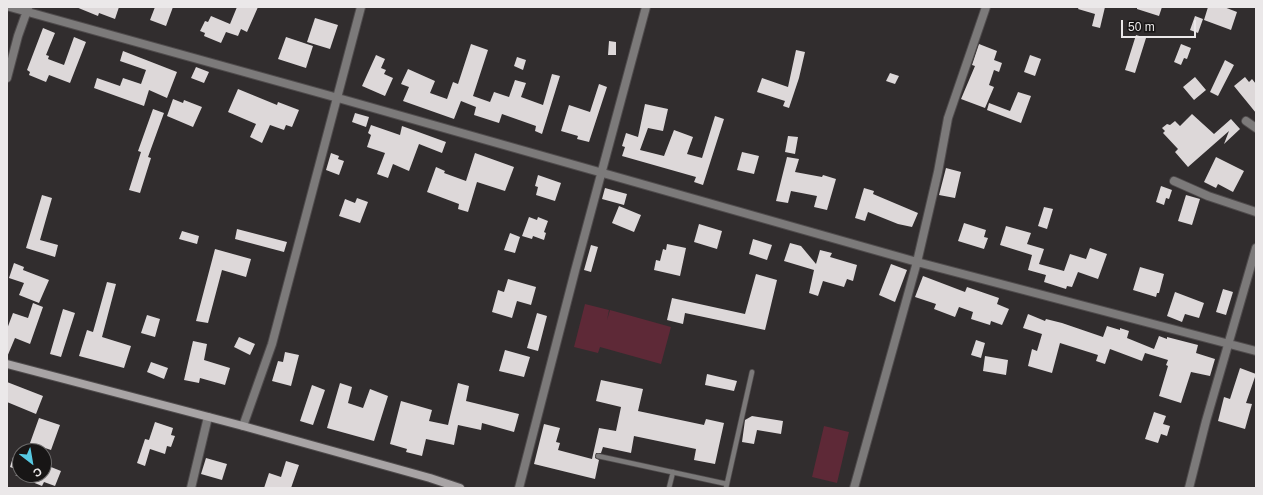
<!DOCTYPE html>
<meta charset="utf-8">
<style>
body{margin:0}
#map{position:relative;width:1263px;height:495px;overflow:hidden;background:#312d2e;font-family:Helvetica,sans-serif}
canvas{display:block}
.frame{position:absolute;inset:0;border:8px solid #ebe8e9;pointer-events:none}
.north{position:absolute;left:12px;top:443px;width:40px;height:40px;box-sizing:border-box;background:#181616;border:1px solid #6c6a6a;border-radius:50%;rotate:149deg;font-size:11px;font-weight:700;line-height:16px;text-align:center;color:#ebe8e9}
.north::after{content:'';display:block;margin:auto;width:14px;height:18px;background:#57c9e2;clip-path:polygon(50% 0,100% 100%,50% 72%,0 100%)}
.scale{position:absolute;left:1121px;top:20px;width:75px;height:18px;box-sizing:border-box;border:2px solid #ebe8e9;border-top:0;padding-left:5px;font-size:12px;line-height:14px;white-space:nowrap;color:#ebe8e9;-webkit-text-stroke:3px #181616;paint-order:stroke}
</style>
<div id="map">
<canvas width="1263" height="495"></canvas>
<div class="frame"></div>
<div class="north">С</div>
<div class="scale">50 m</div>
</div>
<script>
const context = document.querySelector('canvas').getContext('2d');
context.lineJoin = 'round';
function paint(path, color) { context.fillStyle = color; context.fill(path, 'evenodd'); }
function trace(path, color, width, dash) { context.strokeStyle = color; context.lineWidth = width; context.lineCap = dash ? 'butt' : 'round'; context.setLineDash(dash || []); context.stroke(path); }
const green = new Path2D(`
 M585 304 609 310 607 320 610 310 671 327 661 364 600 347 598 353 574 347Z
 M824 426 849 432 837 483 812 477Z`);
const building = new Path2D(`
 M76 7H119L115 19 99 13 98 16Z
 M155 7H173L166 26 150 20Z
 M237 7H258L247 32 241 29 238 36 226 32 221 43 204 36 205 33 200 31 205 21 208 22 211 16 230 24Z
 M1079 7H1105L1100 28 1092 26 1095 14 1078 9Z
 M1137 7H1162L1159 16 1137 9Z
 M1208 7H1224L1237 12 1231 30 1204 20Z
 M1195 16 1203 19 1198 33 1190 30Z
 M315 18 338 25 330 49 307 42Z
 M43 28 55 33 46 55 49 56 48 59 64 65 74 37 86 42 70 83 49 75 46 82 29 75 30 72 27 70Z
 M1136 35 1146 38 1135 73 1125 70Z
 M286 37 313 46 306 68 278 59Z
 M609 41 616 42V55H608Z
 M471 44 488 50 473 96 490 102 494 92 509 97 515 80 526 83 521 97 543 105 552 74 560 76 542 134 535 131 536 126 502 114 499 123 474 115 476 107 461 101 454 119 403 101 409 87 401 84 408 69 435 81 430 93 447 99 453 82 458 84Z
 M979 44 997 51 994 60 1002 63 999 72 994 70 989 85 994 87 985 108 961 99 975 66 972 65Z
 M1181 44 1191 48 1187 59 1184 58 1181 65 1174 62Z
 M796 50 805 52 799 78 789 108 783 106 785 101 757 92 762 78 788 87Z
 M123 51 177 72 167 98 149 90 144 106 94 88 97 78 120 86 123 78 141 84 146 70 120 61Z
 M376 55 385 59 381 68 386 70 384 74 393 78 385 96 362 86Z
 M1030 55 1041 59 1035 76 1024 72Z
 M517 57 526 60 523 70 514 66Z
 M1225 60 1234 65 1218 96 1210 92Z
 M196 67 209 72 204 83 191 78Z
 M890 73 899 76 895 84 886 81Z
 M1195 77 1206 90 1194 100 1183 87Z
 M1245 77 1249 82 1252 79 1256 84V113L1234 86Z
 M599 84 607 87 589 142 577 139 578 136 561 131 569 105 590 112Z
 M238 89 277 105 278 102 299 110 292 127 286 125 284 130 270 125 262 143 250 137 256 124 228 112Z
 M1018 92 1031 96 1021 123 987 110 989 103 1010 111Z
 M173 99 183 103 184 100 202 107 193 127 167 116Z
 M645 104 668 109 663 131 648 128 640 150 664 156 674 130 693 137 687 154 702 158 715 116 724 119 703 185 694 182 696 177 622 156 625 147 622 146 626 133 638 137Z
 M153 109 164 113 148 157 151 158 140 193 129 190 141 152 138 151Z
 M355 113 369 117 366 127 352 122Z
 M1192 114 1214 134 1231 119 1240 129 1224 144 1229 131 1188 167 1175 152 1178 149 1163 133 1165 131 1162 128 1167 124 1170 125 1175 121 1180 126Z
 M371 125 400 135 402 126 446 142 442 153 419 144 409 171 393 164 388 178 377 174 385 153 367 147 371 135 368 133Z
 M788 136 798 137 795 154 785 152Z
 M742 152 759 156 754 174 737 170Z
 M331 153 339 156 338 159 344 161 339 175 326 170Z
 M475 153 514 167 505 191 477 182 468 212 458 209 459 204 427 192 436 167 445 171 444 173 466 181Z
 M787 157 799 159 795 172 822 177 823 175 836 179 827 210 814 207 817 196 791 191 788 203 776 201Z
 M1216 157 1244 171 1233 192 1218 184 1216 188 1204 182Z
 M946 168 961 172 955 198 939 195Z
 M538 175 561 183 555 201 536 195 538 187 535 186Z
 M1161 186 1172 190 1169 199 1166 198 1164 205 1156 202Z
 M605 188 627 194 624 205 602 199Z
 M864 188 874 191 873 194 918 213 912 227 898 224 868 212 865 221 855 218Z
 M42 195 52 198 40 240 58 245 55 257 26 248Z
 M1186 195 1200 199 1192 225 1178 221Z
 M357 198 368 202 360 223 339 216 345 199 355 203Z
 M619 206 641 215 634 232 612 223Z
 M1044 207 1053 209 1047 229 1038 226Z
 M529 217 537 220 538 217 548 221 544 232 546 233 544 240 533 236 532 239 522 236Z
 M964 223 986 230 984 237 988 238 984 249 958 241Z
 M699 224 722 231 717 249 694 242Z
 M1006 226 1031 233 1027 244 1044 249 1039 264 1064 271 1070 254 1086 259 1090 248 1107 254 1098 279 1078 272 1072 287 1067 286 1066 289 1044 282 1046 275 1028 270 1032 255 1000 245Z
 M237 229 287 242 284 252 235 239Z
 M182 231 199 236 197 244 179 239Z
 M510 233 520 237 515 253 504 250Z
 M753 239 772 245 767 260 749 254Z
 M790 243 801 246 816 264 820 250 832 253 830 257 857 265 853 281 847 279 844 287 823 281 818 296 809 293 814 270 784 261Z
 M667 244 686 248 680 276 654 270 656 260 660 261 663 249 666 250Z
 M591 245 598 247 591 272 584 270Z
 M215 249 251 259 246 277 222 270 208 323 196 321Z
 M14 263 24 267 23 270 49 280 39 303 19 295 24 283 9 278Z
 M891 264 907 270 895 302 879 295Z
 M1140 267 1164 274 1159 293H1157L1156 297 1133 290Z
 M756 274 777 280 765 330 685 313 683 324 667 320 672 298 745 314Z
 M923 276 965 292 967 287 999 298 997 304 1009 309 1002 325 991 321 990 325 971 319 973 312 959 307 955 317 934 309 936 304 915 297Z
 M508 279 536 287 531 305 517 301 512 318 492 312 498 290 504 292Z
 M107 282 116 284 102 337 131 346 124 368 79 356 87 330 93 332Z
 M1223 289 1233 292 1226 315 1216 312Z
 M1175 292 1204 303 1199 318 1185 314 1182 322 1167 316Z
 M33 303 43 307 30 344 15 338 7 357V329L13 313 28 318Z
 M63 309 75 313 61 357 50 354Z
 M537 313 547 316 538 351 527 348Z
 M1028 314 1045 321 1046 319 1062 323 1103 337 1107 326 1120 330V328L1129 331 1127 338 1154 349 1159 336 1167 339V337L1198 345 1196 353 1215 359 1210 376 1191 372 1181 403 1159 396 1168 366 1166 365 1168 360 1145 353 1142 361 1110 349 1105 364 1096 361 1098 355 1060 343 1052 373 1028 366 1032 349 1037 351 1042 334 1023 328Z
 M147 315 160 319 155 337 141 333Z
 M239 337 255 344 250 355 234 347Z
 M976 340 985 343 981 358 971 355Z
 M193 341 207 344 204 360 230 368 225 385 200 378 199 383 184 380Z
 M505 350 530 357 524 377 499 371Z
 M285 352 299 355 291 386 272 381 278 361 283 362Z
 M985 356 1008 360 1006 375 983 371Z
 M151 362 168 368 164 379 147 372Z
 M1240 368 1256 374 1246 403 1252 404 1245 429 1218 421 1224 397 1230 399Z
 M707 374 737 381 734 391 705 385Z
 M601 380 643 389 638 411 704 425 706 419 724 423 715 464 694 460 696 449 634 436 631 453 603 447 601 453H596L595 458 599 460 595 479 534 464 544 424 560 428 556 442 560 443 558 450 592 459 599 428 616 431 621 407 596 401Z
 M7 382 43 396 36 414 7 402Z
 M340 383 352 387 348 403 363 408 370 389 388 396 374 441 327 428Z
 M458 383 469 386 466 401 519 414 514 432 482 423 481 430 458 425 454 445 426 439 422 456 406 452 407 449 390 444 401 401 432 410 429 421 448 425Z
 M312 385 325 390 313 425 300 421Z
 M1154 412 1166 416 1163 424 1170 426 1167 436 1161 434 1158 443 1145 439Z
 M752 416 783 421 781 434 757 430 754 444 742 442 745 420Z
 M39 418 60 425 51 450 30 443Z
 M155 422 173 428 171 435 175 436 171 447 167 446 165 454 150 449 145 466 137 463 145 439 149 440Z
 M13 457 20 460 18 470 10 467Z
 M206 458 227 464 222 480 201 474Z
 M286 461 299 465 291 488H264L269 473 281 477Z
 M46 465 61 471 55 486 44 482 42 486 15 475H44Z`);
const lane = new Path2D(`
 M598 456 727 484
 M669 488 673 472
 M726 488 752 372`);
const street = new Path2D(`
 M10 7 338 98 917 262 1256 351
 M7 78 18 36 28 8
 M1246 121 1256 128
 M1174 181 1208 196 1256 212
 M243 426 272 344 361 7
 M191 488 208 417
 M519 488 575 271 646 7
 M854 488 917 262 938 172 948 118 986 7
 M1189 488 1206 421 1256 248`);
const secondary = new Path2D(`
 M7 364 243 426 430 478 460 488`);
paint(green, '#5e2937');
paint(building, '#ddd8d9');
trace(lane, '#4f4b4c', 6);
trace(street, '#4f4b4c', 10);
trace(secondary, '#4f4b4c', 10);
trace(lane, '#7c7a7a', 4.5);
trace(street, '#7c7a7a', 8);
trace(secondary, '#a8a4a5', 8);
</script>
